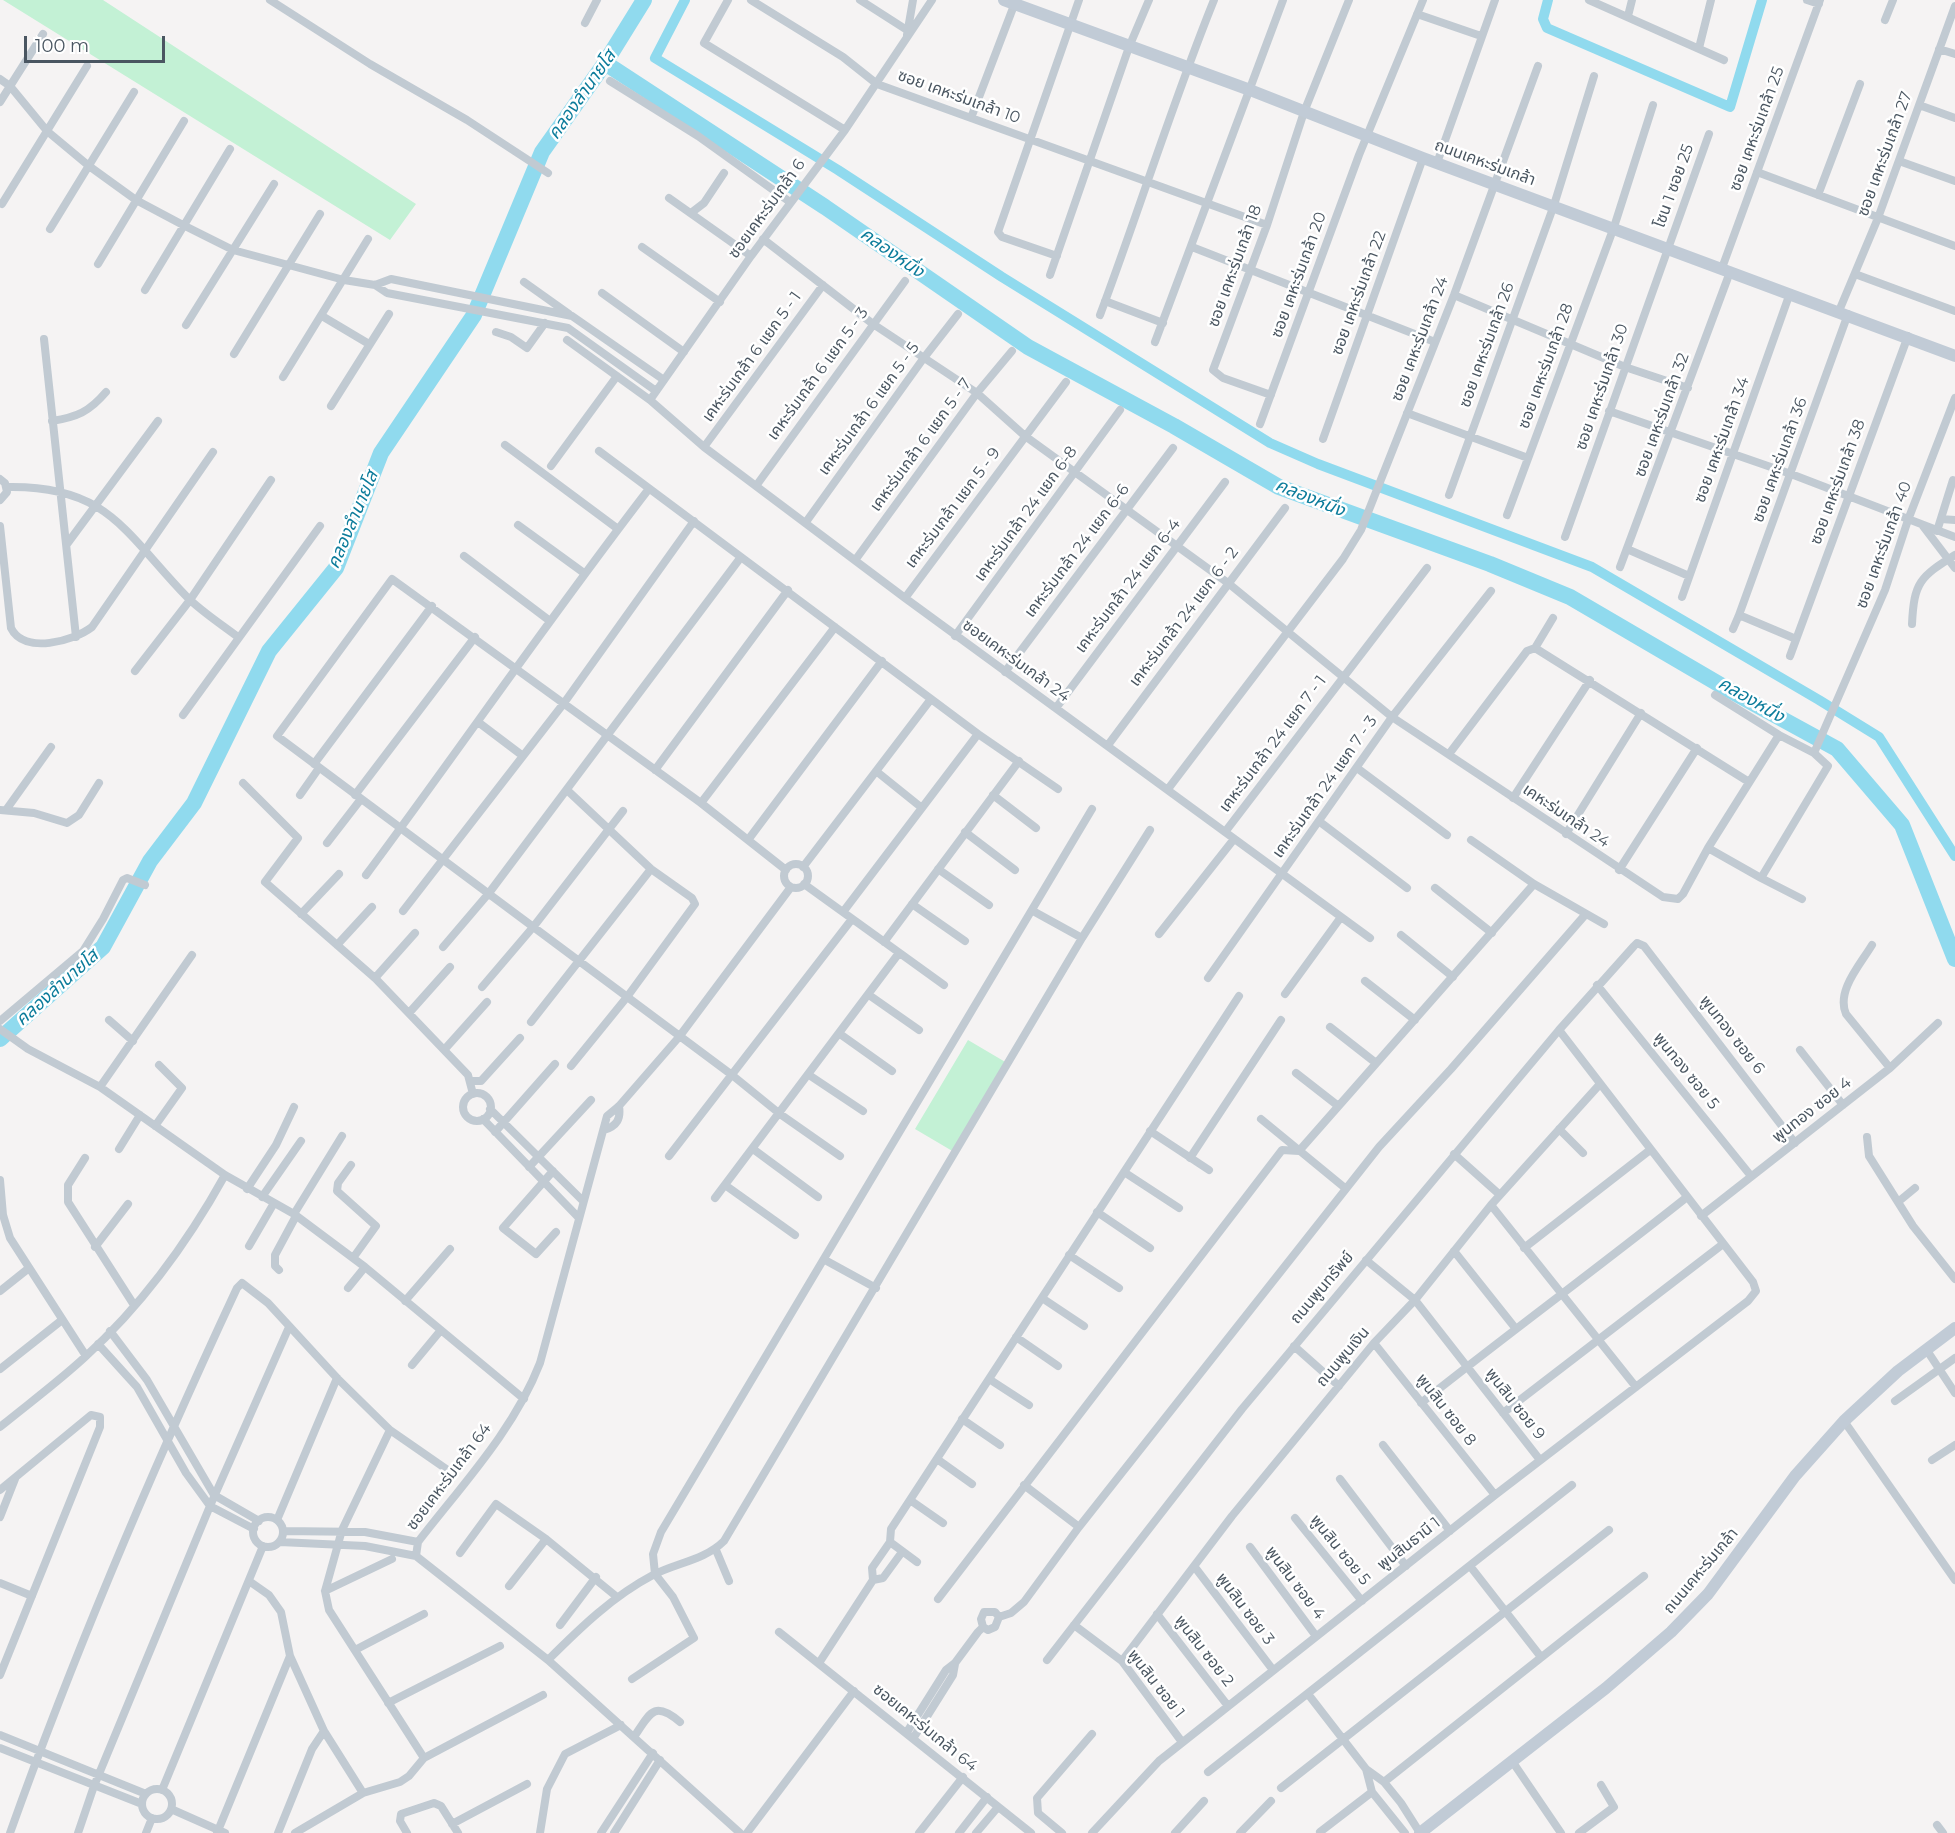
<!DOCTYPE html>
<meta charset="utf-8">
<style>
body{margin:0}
#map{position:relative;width:1955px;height:1833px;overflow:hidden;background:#f5f3f3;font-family:Montserrat,sans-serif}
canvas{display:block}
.scale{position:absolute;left:24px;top:36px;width:141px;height:27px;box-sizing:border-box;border:3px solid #4a5661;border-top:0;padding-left:8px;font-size:18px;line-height:21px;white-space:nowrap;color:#4a5661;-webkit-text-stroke:4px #fff;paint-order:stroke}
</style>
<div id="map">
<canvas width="1955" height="1833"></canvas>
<div class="scale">100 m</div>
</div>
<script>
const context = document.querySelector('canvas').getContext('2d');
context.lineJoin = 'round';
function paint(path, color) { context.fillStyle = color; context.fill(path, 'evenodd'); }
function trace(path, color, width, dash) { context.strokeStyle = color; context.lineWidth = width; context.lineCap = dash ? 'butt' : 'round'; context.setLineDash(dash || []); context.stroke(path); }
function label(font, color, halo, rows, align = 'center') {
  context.font = font + ' Montserrat,"Noto Sans Thai",sans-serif'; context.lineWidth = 5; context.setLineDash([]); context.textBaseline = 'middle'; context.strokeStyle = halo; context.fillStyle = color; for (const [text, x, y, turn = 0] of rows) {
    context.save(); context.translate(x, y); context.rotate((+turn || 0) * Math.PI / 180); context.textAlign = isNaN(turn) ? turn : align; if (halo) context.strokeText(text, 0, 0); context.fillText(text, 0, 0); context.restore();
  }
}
const green = new Path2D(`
 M3 0H103L416 204 390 240Z
 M968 1040 1007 1063 954 1152 915 1129Z`);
const canal = new Path2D(`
 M685 0 655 58 838 170 1002 277 1270 443 1318 464 1592 567 1819 700 1879 737 1955 856
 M1548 0 1543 19 1547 28 1730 107 1762 0`);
const river = new Path2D(`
 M605 63 825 207 1028 347 1174 426 1279 487 1490 564 1570 597 1729 690 1837 749 1902 825 1955 959
 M0 1039 103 947 150 861 194 803 269 651 336 568 381 453 474 315 542 152 605 63 644 0`);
const street = new Path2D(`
 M270 0 370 64 467 120 548 173
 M728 0 704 43 845 130
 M751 0 843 57 877 84 1267 225
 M860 0 910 32
 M1589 0 1724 60
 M1807 0 1819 4
 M1417 14 1481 36
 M1628 16 1632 0
 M1885 20 1893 0
 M585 23 597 0
 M907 35 913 0
 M1699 48 1711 0
 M1939 49 1955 54
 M0 79 10 86 47 131 89 166 136 200 183 225 233 250 344 280 375 285 391 279 572 316 664 380
 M610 81 698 136 790 202
 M0 102 43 34
 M1919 105 1955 118
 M971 118 1016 0
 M1899 161 1955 181
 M1437 163 1495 0
 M1757 172 1955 246
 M1818 195 1860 84
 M669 198 751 256
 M2 204 87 66
 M691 213 704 203 724 173
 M50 229 134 92
 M763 239 873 324 977 393 1025 436 1228 583 1392 717 1663 897 1678 899 1683 894 1708 848 1779 735
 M642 247 720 302
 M1192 247 1435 342
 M1057 256 1002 237 998 232 1079 0
 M98 264 184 121
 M1722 268 1820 0
 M1855 274 1955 311
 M1050 275 1129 47 1149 0
 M524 282 569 314
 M375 285 387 293 568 328 656 391
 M145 290 230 149
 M602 293 684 352
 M1454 295 1625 367 1688 388
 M1105 301 1163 323
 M1839 311 1878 218 1955 6
 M1100 315C1139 211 1172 104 1214 0
 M322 316 369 344
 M186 325 274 184
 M496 332 511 337 527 348 545 323
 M44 339 76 637
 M567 340 650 400 704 447 905 598 1370 938
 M1155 342 1283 0
 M234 354 320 214
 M283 377 368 239
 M1271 395 1223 378 1213 370 1267 225 1304 112 1349 0
 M650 400 751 256 845 130 932 0
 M331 406 389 314
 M1609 411 1791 474 1955 537
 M1407 413 1528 458
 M52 421C77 417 89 412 106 392
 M1260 424 1359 155 1423 0
 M1323 439 1423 158
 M505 445 618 529
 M704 447 823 285
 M599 451 978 734 1058 789
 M551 466 617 376
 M0 479 5 483 7 492 0 500
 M756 486 905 281
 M7 487C108 485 125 533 187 597 202 612 221 624 238 637
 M1449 495 1554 205 1594 76
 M1507 515 1614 227 1653 105
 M1941 519 1955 520
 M806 522 923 359 958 314
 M518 525 584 573
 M0 526 11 628C24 655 74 641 92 627L213 452
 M1923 526 1955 568
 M1937 531 1953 480
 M1565 537 1709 134
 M67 544 158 421
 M1627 549 1689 576
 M464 556 550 621
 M856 559 977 393 1012 351
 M1620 567 1730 272
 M1682 597 1790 293
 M905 598 1066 382
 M1739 615 1848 314
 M1912 624C1914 582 1920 577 1955 555
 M1733 629 1739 615 1796 639
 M955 636 1120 410
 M1535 648 1749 782
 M1790 656 1908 336
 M135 671 190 600 271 480
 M1005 672 1173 448
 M1056 708 1225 482
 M183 715 320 526
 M478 722 523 756
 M1108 745 1285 508
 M1814 753 1885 590 1908 520 1955 398
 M1449 754 1527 651 1535 648 1553 618
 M314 764 432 606
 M1357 768 1447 835
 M655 770 788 590
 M876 771 922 808
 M243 783 298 838 265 882 376 979
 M1168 789 1343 559 1361 530 1454 295 1538 66
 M567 790 651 869 692 898 695 904 627 997 571 1066
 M300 795 319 768
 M355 795 475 637
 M993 795 1036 828
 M1513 798 1590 680
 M701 803 835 627
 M0 810 34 813 67 823 79 815 99 783
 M6 810 51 747
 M1320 822 1407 888
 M965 832 1015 870
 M1225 832 1427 568
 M1566 834 1641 713
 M748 840 882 661
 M1471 840 1534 884 1604 924
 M327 843 361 799
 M1708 848 1761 878 1828 766 1814 753 1779 735 1715 695
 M784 876a12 12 0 1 1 24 0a12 12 0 1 1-24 0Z
 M803 867 931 699
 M938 869 989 905
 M786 870 701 803 392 579 277 736 732 1075 780 1114 840 1156
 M1619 870 1697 748
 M366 875C461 747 551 616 648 490
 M1761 878 1802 899
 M804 884 944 985
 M1435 888 1492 933
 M912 904 965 941
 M403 911 564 703 694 521
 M1033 911 1082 938
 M843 912 978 734
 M301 914 339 874
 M415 933 375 978 468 1075 473 1094
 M1159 934 1234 839
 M1401 935 1453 977
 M884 942 1019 761
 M337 945 372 907
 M1872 945C1860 965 1836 991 1846 1014L1890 1068
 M443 947 489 893 741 557
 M1208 978 1392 717 1491 591
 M1365 981 1415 1020
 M1597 985 1751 1176
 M482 987 534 926 623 811
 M1285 994 1341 917
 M869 995 919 1030
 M409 1013 450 967
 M109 1020 133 1041
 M0 1021 83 951 103 919 123 880 127 878 145 885
 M531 1022 651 869
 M1330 1027 1376 1063
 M0 1029 28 1049 100 1087 225 1175 294 1214 365 1267 524 1399
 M840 1034 892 1071
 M444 1050 487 1002
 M1800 1050 1843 1105
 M1296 1073 1337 1105
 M809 1075 863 1111
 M470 1081H481L520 1038
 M100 1087 192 955
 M463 1107a14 14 0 1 1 28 0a14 14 0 1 1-28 0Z
 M490 1109 583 1201
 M483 1119 579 1218
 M1261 1119 1345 1188
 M155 1126 182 1088 159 1065
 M1559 1129 1583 1153
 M604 1130C617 1126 621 1119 619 1106
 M1150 1131 1209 1170
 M495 1132 555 1064
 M1867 1137 1869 1156 1913 1226 1955 1279
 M119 1149 140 1115
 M753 1149 818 1197
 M1454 1154 1500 1195
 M669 1156 852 919
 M85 1158 68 1185V1202L134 1305
 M1190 1158 1281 1020
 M351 1165 338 1183 337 1191 376 1226 353 1258
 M529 1167 591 1100
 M553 1171 503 1228 536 1254 556 1232
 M1124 1172 1179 1208
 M0 1180 3 1215 10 1238 86 1356
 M725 1185 795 1235
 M247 1189 276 1145 294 1107
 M262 1197 301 1141
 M715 1198 899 953
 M1898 1202 1915 1188
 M1491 1205 1636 1387
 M1097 1212 1150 1248
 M294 1214 342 1136
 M1701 1216 1890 1068 1938 1023
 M249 1246 274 1203
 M95 1247 128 1204
 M1524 1248 1650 1150
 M1454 1251 1516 1329
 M1069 1255 1119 1288
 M825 1260 876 1288
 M1366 1260 1415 1300 1540 1460
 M279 1270 275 1266V1255L296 1216
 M348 1288 365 1267
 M0 1291 29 1268
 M1042 1298 1084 1326
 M405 1301 450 1249
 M110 1331 147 1380 214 1495 259 1521
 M1016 1337 1058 1366
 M1374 1343 1495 1495
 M98 1344 137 1387 186 1473 210 1506 254 1529
 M1294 1346 1339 1386
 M1926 1349 1955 1393
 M412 1365 441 1330
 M0 1369 62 1320
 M989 1379 1029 1405
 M1895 1401 1955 1358
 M1421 1403C1509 1333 1599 1267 1687 1197
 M1503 1413 1723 1244
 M962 1419 1000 1445
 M1844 1421 1955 1580
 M0 1427C28 1404 58 1382 85 1357 141 1306 189 1240 225 1175
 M390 1430 342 1530 325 1591 329 1610 424 1758
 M1383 1445 1450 1531
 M937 1459 972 1484
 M1932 1460 1955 1445
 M1340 1479 1406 1566
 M1024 1485 1079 1527
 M0 1490 91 1415 100 1417V1427L0 1675
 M910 1500 943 1523
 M0 1517 15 1479
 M253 1532a15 15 0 1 1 30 0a15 15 0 1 1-30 0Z
 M1295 1518 1362 1601
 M277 1520 337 1378
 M283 1531 365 1532 418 1542
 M280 1542 365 1546 416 1556
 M1250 1547 1316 1636
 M716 1550 729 1581
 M460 1553 496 1504 546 1539 617 1597
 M917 1562 890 1542 891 1529 1239 996
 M1194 1566 1273 1670
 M1470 1566 1541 1657
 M873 1580 883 1578 902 1552
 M249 1581 269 1595 281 1612 290 1656 324 1731 363 1793
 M0 1583 32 1596
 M509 1586 546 1539
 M325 1591 392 1559
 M938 1599 1282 1150 1299 1151 1534 884
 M1157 1614 1228 1706
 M560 1625 596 1577
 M1074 1625 1122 1661 1182 1742
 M983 1627 981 1619 984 1612H995L999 1617
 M779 1632 1031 1833
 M355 1650 424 1614
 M548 1660C580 1628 613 1596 653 1575 676 1563 705 1560 724 1541L1082 938 1150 830
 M1047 1660 1242 1409 1559 1030 1634 946 1637 943 1644 946 1795 1143
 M1122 1661 1232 1516 1374 1343 1415 1300 1491 1205 1600 1084
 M819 1663 873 1580 872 1568 890 1542
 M632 1679 694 1638 673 1597 655 1574 653 1554 661 1532 1092 809
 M1308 1694 1366 1769 1384 1782 1401 1803 1420 1833
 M388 1703 500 1646
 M907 1732 946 1670 955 1663 978 1632 983 1627 988 1630 995 1627 999 1617 1011 1613 1024 1602 1079 1527 1379 1147 1451 1069 1585 915
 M0 1735 146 1794
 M634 1737C650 1713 654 1700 680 1722
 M914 1737 953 1675 955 1664
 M0 1748 142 1804
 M1512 1761 1561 1833
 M1366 1769 1372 1792 1405 1833
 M1208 1772 1572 1485
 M1384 1782 1644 1576
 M1281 1788 1609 1530
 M142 1804a15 15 0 1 1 30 0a15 15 0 1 1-30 0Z
 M162 1790 263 1546
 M171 1809 225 1833
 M452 1824 527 1784
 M1937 1825 1943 1833
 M1320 1832 1372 1792
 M10 1833C76 1648 154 1466 237 1288L242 1283 268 1303 337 1378 390 1430 452 1473
 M78 1833 94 1786 210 1506 289 1327
 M146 1833 152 1818
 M217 1833 290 1656
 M278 1833 312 1749 324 1731
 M295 1833 363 1793 400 1782 409 1776 424 1758 543 1695
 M407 1833 400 1821 401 1814 434 1803 441 1806 458 1833
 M540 1833 547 1789 565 1754 621 1725
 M601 1833 653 1753
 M614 1833 660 1760
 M740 1833 548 1660 416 1556 418 1542C462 1485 514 1430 540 1363L607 1116 619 1106 679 1037 791 887
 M747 1833 854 1691
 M919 1833 963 1777
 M959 1833 987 1797
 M976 1833 998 1807
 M1062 1833 1038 1813 1037 1798 1092 1734
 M1092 1833 1159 1761 1495 1495 1748 1301 1756 1291 1753 1282 1559 1030
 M1175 1833 1204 1801
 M1240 1833 1271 1801
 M1579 1833 1614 1807 1601 1785`);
const secondary = new Path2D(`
 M1004 0 1250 90 1423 158 1955 356
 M1420 1833 1606 1688 1671 1632 1708 1594 1795 1476 1844 1421 1898 1371 1955 1328`);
const streetNames = [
 ["ซอย เคหะร่มเกล้า 10",959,97,20],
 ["ซอย เคหะร่มเกล้า 25",1757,129,-70],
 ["ซอย เคหะร่มเกล้า 27",1885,154,-70],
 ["ถนนเคหะร่มเกล้า",1485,163,20],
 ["โซน 1 ซอย 25",1674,186,-70],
 ["ซอยเคหะร่มเกล้า 6",767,209,-54],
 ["ซอย เคหะร่มเกล้า 18",1235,266,-70],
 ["ซอย เคหะร่มเกล้า 20",1299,275,-70],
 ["ซอย เคหะร่มเกล้า 22",1359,293,-70],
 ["ซอย เคหะร่มเกล้า 24",1420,339,-69],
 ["ซอย เคหะร่มเกล้า 26",1487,345,-70],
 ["เคหะร่มเกล้า 6 แยก 5 - 1",752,357,-54],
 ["ซอย เคหะร่มเกล้า 28",1546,366,-70],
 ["เคหะร่มเกล้า 6 แยก 5 - 3",818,374,-54],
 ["ซอย เคหะร่มเกล้า 30",1602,387,-71],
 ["เคหะร่มเกล้า 6 แยก 5 - 5",869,409,-54],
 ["ซอย เคหะร่มเกล้า 32",1662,415,-70],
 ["ซอย เคหะร่มเกล้า 34",1722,440,-70],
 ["เคหะร่มเกล้า 6 แยก 5 - 7",921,445,-54],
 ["ซอย เคหะร่มเกล้า 36",1780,460,-70],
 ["ซอย เคหะร่มเกล้า 38",1838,482,-70],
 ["เคหะร่มเกล้า แยก 5 - 9",953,508,-53],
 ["เคหะร่มเกล้า 24 แยก 6-8",1026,514,-54],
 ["ซอย เคหะร่มเกล้า 40",1884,545,-70],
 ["เคหะร่มเกล้า 24 แยก 6-6",1077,551,-53],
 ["เคหะร่มเกล้า 24 แยก 6-4",1128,586,-53],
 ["เคหะร่มเกล้า 24 แยก 6 - 2",1184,617,-53],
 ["ซอยเคหะร่มเกล้า 24",1016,661,36],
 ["เคหะร่มเกล้า 24 แยก 7 - 1",1273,744,-53],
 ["เคหะร่มเกล้า 24 แยก 7 - 3",1325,787,-55],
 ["เคหะร่มเกล้า 24",1566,816,34],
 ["พูนทอง ซอย 6",1732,1035,52],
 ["พูนทอง ซอย 5",1686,1071,51],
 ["พูนทอง ซอย 4",1812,1110,-38],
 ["ถนนพูนทรัพย์",1322,1288,-50],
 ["ถนนพูนเงิน",1343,1357,-50],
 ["พูนสิน ซอย 9",1515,1404,52],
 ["พูนสิน ซอย 8",1446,1410,52],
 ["ซอยเคหะร่มเกล้า 64",449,1477,-53],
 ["พูนสินธานี 1",1409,1544,-38],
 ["พูนสิน ซอย 5",1340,1550,51],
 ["ถนนเคหะร่มเกล้า",1701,1571,-50],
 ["พูนสิน ซอย 4",1295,1583,53],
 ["พูนสิน ซอย 3",1245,1609,53],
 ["พูนสิน ซอย 2",1204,1651,52],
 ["พูนสิน ซอย 1",1156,1684,52],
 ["ซอยเคหะร่มเกล้า 64",925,1728,39]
];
const waterNames = [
 ["คลองลำนายโส",582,95,-55],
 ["คลองหนึ่ง",892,253,35],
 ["คลองหนึ่ง",1310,498,22],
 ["คลองลำนายโส",353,520,-67],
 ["คลองหนึ่ง",1751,700,30],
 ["คลองลำนายโส",57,988,-42]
];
paint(green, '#c3f1d5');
trace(canal, '#90daee', 10);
trace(river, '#90daee', 16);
trace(street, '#c1cad2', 8);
trace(secondary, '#c1cbd6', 12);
label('16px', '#4a5661', '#fff', streetNames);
label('italic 18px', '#0c7c9b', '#fff', waterNames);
</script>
